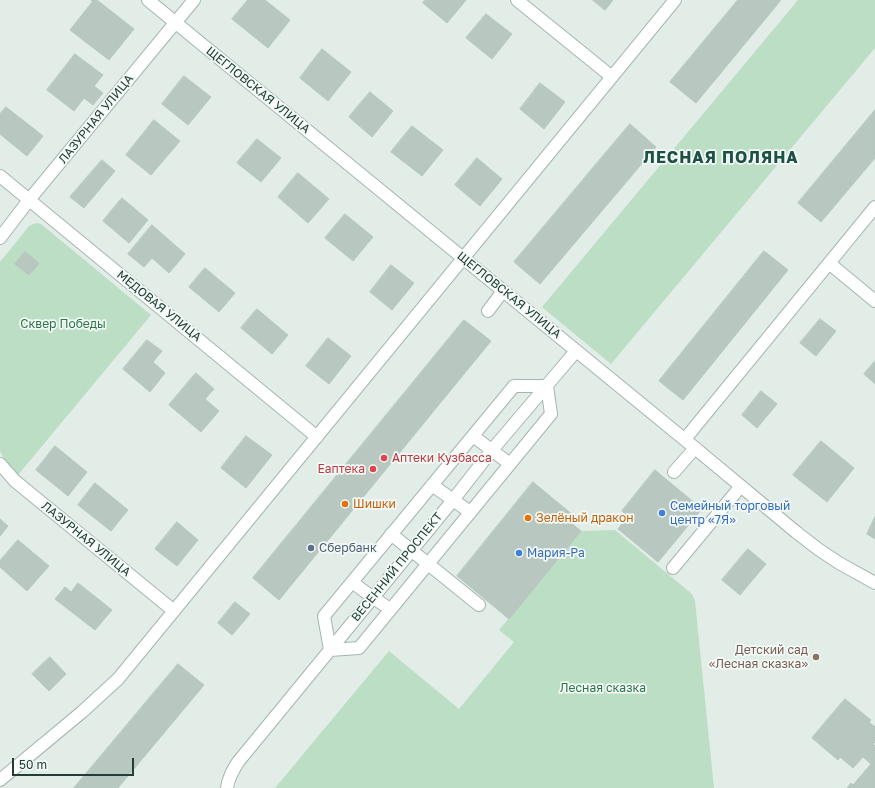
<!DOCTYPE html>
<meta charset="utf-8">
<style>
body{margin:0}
#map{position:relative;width:875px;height:788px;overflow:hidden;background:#e2ede8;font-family:"Golos Text",sans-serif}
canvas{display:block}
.scale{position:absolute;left:12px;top:758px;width:122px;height:18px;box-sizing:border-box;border:2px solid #223e36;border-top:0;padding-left:5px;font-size:12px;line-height:14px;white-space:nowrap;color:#223e36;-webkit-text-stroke:3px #f3f9f6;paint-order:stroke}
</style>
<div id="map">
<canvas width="875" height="788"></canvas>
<div class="scale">50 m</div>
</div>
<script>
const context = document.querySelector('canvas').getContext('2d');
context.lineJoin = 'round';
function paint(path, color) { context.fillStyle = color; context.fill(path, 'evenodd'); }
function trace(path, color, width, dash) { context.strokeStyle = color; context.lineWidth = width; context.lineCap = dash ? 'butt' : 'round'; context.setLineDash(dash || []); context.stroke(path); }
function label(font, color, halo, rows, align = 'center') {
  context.font = font + ' "Golos Text",sans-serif'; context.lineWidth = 3.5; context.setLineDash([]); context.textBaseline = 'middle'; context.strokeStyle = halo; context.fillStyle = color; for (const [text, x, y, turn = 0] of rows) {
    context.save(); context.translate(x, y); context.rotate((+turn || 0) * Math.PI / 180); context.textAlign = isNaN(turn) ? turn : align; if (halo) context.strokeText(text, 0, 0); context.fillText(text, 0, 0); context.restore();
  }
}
const green = new Path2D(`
 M798 0H875V48L611 364 542 307Z
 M36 223 41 224 151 315 18 475 4 459 0 451V262L29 226Z
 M615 530 692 594 695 601 714 788H275L389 651 459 709 514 642 499 630 581 531Z`);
const building = new Path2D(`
 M91 0H97L134 29 109 60 70 30 93 1Z
 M248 0H265L290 20 268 48 232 19Z
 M425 0H466L447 23 423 3Z
 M593 0H613L605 10Z
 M738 0H781L696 103 670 82Z
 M486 14 512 34 492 59 466 38Z
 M322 49 351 72 328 101 300 78Z
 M75 54 103 75 94 86 103 93 93 105 84 98 74 111 47 90Z
 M184 76 211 97 188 125 162 104Z
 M540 83 565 102 544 129 520 109Z
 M370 92 393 111 372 137 349 117Z
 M6 107 43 136 27 156 0 134V114Z
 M875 110V158L821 222 798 203Z
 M154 120 180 141 151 175 126 155Z
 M630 124 656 147 540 284 514 262Z
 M412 126 443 150 422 176 391 152Z
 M257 139 281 158 261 182 237 163Z
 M477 158 502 179 480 206 455 185Z
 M102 160 115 171 84 208 70 197Z
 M298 173 329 199 308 223 278 197Z
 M122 198 148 220 129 243 103 221Z
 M345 214 373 237 353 261 325 238Z
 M152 225 185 254 169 273 152 258 144 267 128 254Z
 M764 251 788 270 683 400 659 381Z
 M25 252 39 263 29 275 15 264Z
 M391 265 414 283 392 310 370 292Z
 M205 268 235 293 219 312 189 287Z
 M257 309 288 335 272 354 241 328Z
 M820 319 836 331 816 356 800 343Z
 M464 320 491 341 279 600 253 578Z
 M328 338 351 356 329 384 306 366Z
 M147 340 162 351 153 362 165 373 150 392 123 369Z
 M875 361V384L864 374Z
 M196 373 214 389 205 399 219 411 201 432 169 405Z
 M761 391 777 404 757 428 742 415Z
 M246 436 272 455 246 488 221 468Z
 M821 441 854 468 827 502 793 475Z
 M55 446 87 472 68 496 36 470Z
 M655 470 702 509 658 562 618 529 628 516 622 511Z
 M533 482 574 516 570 522 581 531 509 619 457 576Z
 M95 483 128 510 111 531 78 505Z
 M875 517V539L867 534Z
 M0 519 8 526 0 536Z
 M177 522 198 540 177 566 155 549Z
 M18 540 49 566 27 591 0 567V561Z
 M748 549 766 564 740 595 722 580Z
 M78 583 112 610 95 630 55 599 65 587 71 592Z
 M235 602 250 614 232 635 218 623Z
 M50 657 66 674 49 691 32 674Z
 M178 664 204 685 118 788H74Z
 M845 699 871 720 869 722 875 727V742L873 744 875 746V788H847L851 783 853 785 871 764 863 757 853 768 840 757 838 760 812 738Z`);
const minor = new Path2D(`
 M148 0 695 448 796 532 818 549 839 563 875 583
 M517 0 612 77
 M0 176 317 437
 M0 238 29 200 194 0
 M829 263 875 301
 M488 311 503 291
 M514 386H547L551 414 359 648 330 650 324 616Z
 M473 436 510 464
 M685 439 875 207
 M0 464 15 481 174 611
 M674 472 695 448
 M432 485 470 512
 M391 534 479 605
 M673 568 741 486
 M352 582 372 597 390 609
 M0 780 82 712 118 679 675 0
 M227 788C228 778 233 770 238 762L453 500 492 450 576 351`);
const markers = [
 [384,458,4,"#e0444e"],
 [373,469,4,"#e0444e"],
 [345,504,4,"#e8710a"],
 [662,513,4,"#3f7fe0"],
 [528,518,4,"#e8710a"],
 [311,548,4,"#5c6f8a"],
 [519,553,4,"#3f7fe0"],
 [816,657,4,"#8d6e63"]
];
const streetNames = [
 ["ЩЕГЛОВСКАЯ УЛИЦА",258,90,39],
 ["ЛАЗУРНАЯ УЛИЦА",96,119,-51],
 ["ЩЕГЛОВСКАЯ УЛИЦА",509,295,39],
 ["МЕДОВАЯ УЛИЦА",159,306,39],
 ["ЛАЗУРНАЯ УЛИЦА",86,539,39],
 ["ВЕСЕННИЙ ПРОСПЕКТ",397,567,-51]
];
const parkNames = [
 ["Сквер Победы",63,324],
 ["Лесная сказка",603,688]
];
const healthNames = [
 ["Аптеки Кузбасса",392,458],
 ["Еаптека",365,469,"right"]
];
const foodNames = [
 ["Шишки",353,504],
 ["Зелёный дракон",536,518]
];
const shopNames = [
 ["Семейный торговый",670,506],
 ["центр «7Я»",670,520],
 ["Мария-Ра",527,553]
];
const serviceNames = [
 ["Сбербанк",319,548]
];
const educationNames = [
 ["Детский сад",808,650],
 ["«Лесная сказка»",808,664]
];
const districtNames = [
 ["ЛЕСНАЯ ПОЛЯНА",721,158]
];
paint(green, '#bbdec4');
paint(building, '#b8c8c1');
trace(building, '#b5c7bf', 1);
trace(minor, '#a5b5af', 14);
trace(minor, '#fff', 12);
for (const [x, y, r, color] of markers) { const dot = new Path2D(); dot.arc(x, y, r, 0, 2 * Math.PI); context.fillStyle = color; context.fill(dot); trace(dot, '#f3f9f6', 1.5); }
label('12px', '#223e36', '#f3f9f6', streetNames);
label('12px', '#2b7647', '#f3f9f6', parkNames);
label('12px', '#be3a42', '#f3f9f6', healthNames, 'left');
label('12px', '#c56008', '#f3f9f6', foodNames, 'left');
label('12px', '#366cbe', '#f3f9f6', shopNames, 'left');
label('12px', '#4e5e75', '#f3f9f6', serviceNames, 'left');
label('12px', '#785e54', '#f3f9f6', educationNames, 'right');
context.letterSpacing = '1px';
label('bold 16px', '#1d5144', '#f3f9f6', districtNames);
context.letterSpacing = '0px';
</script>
